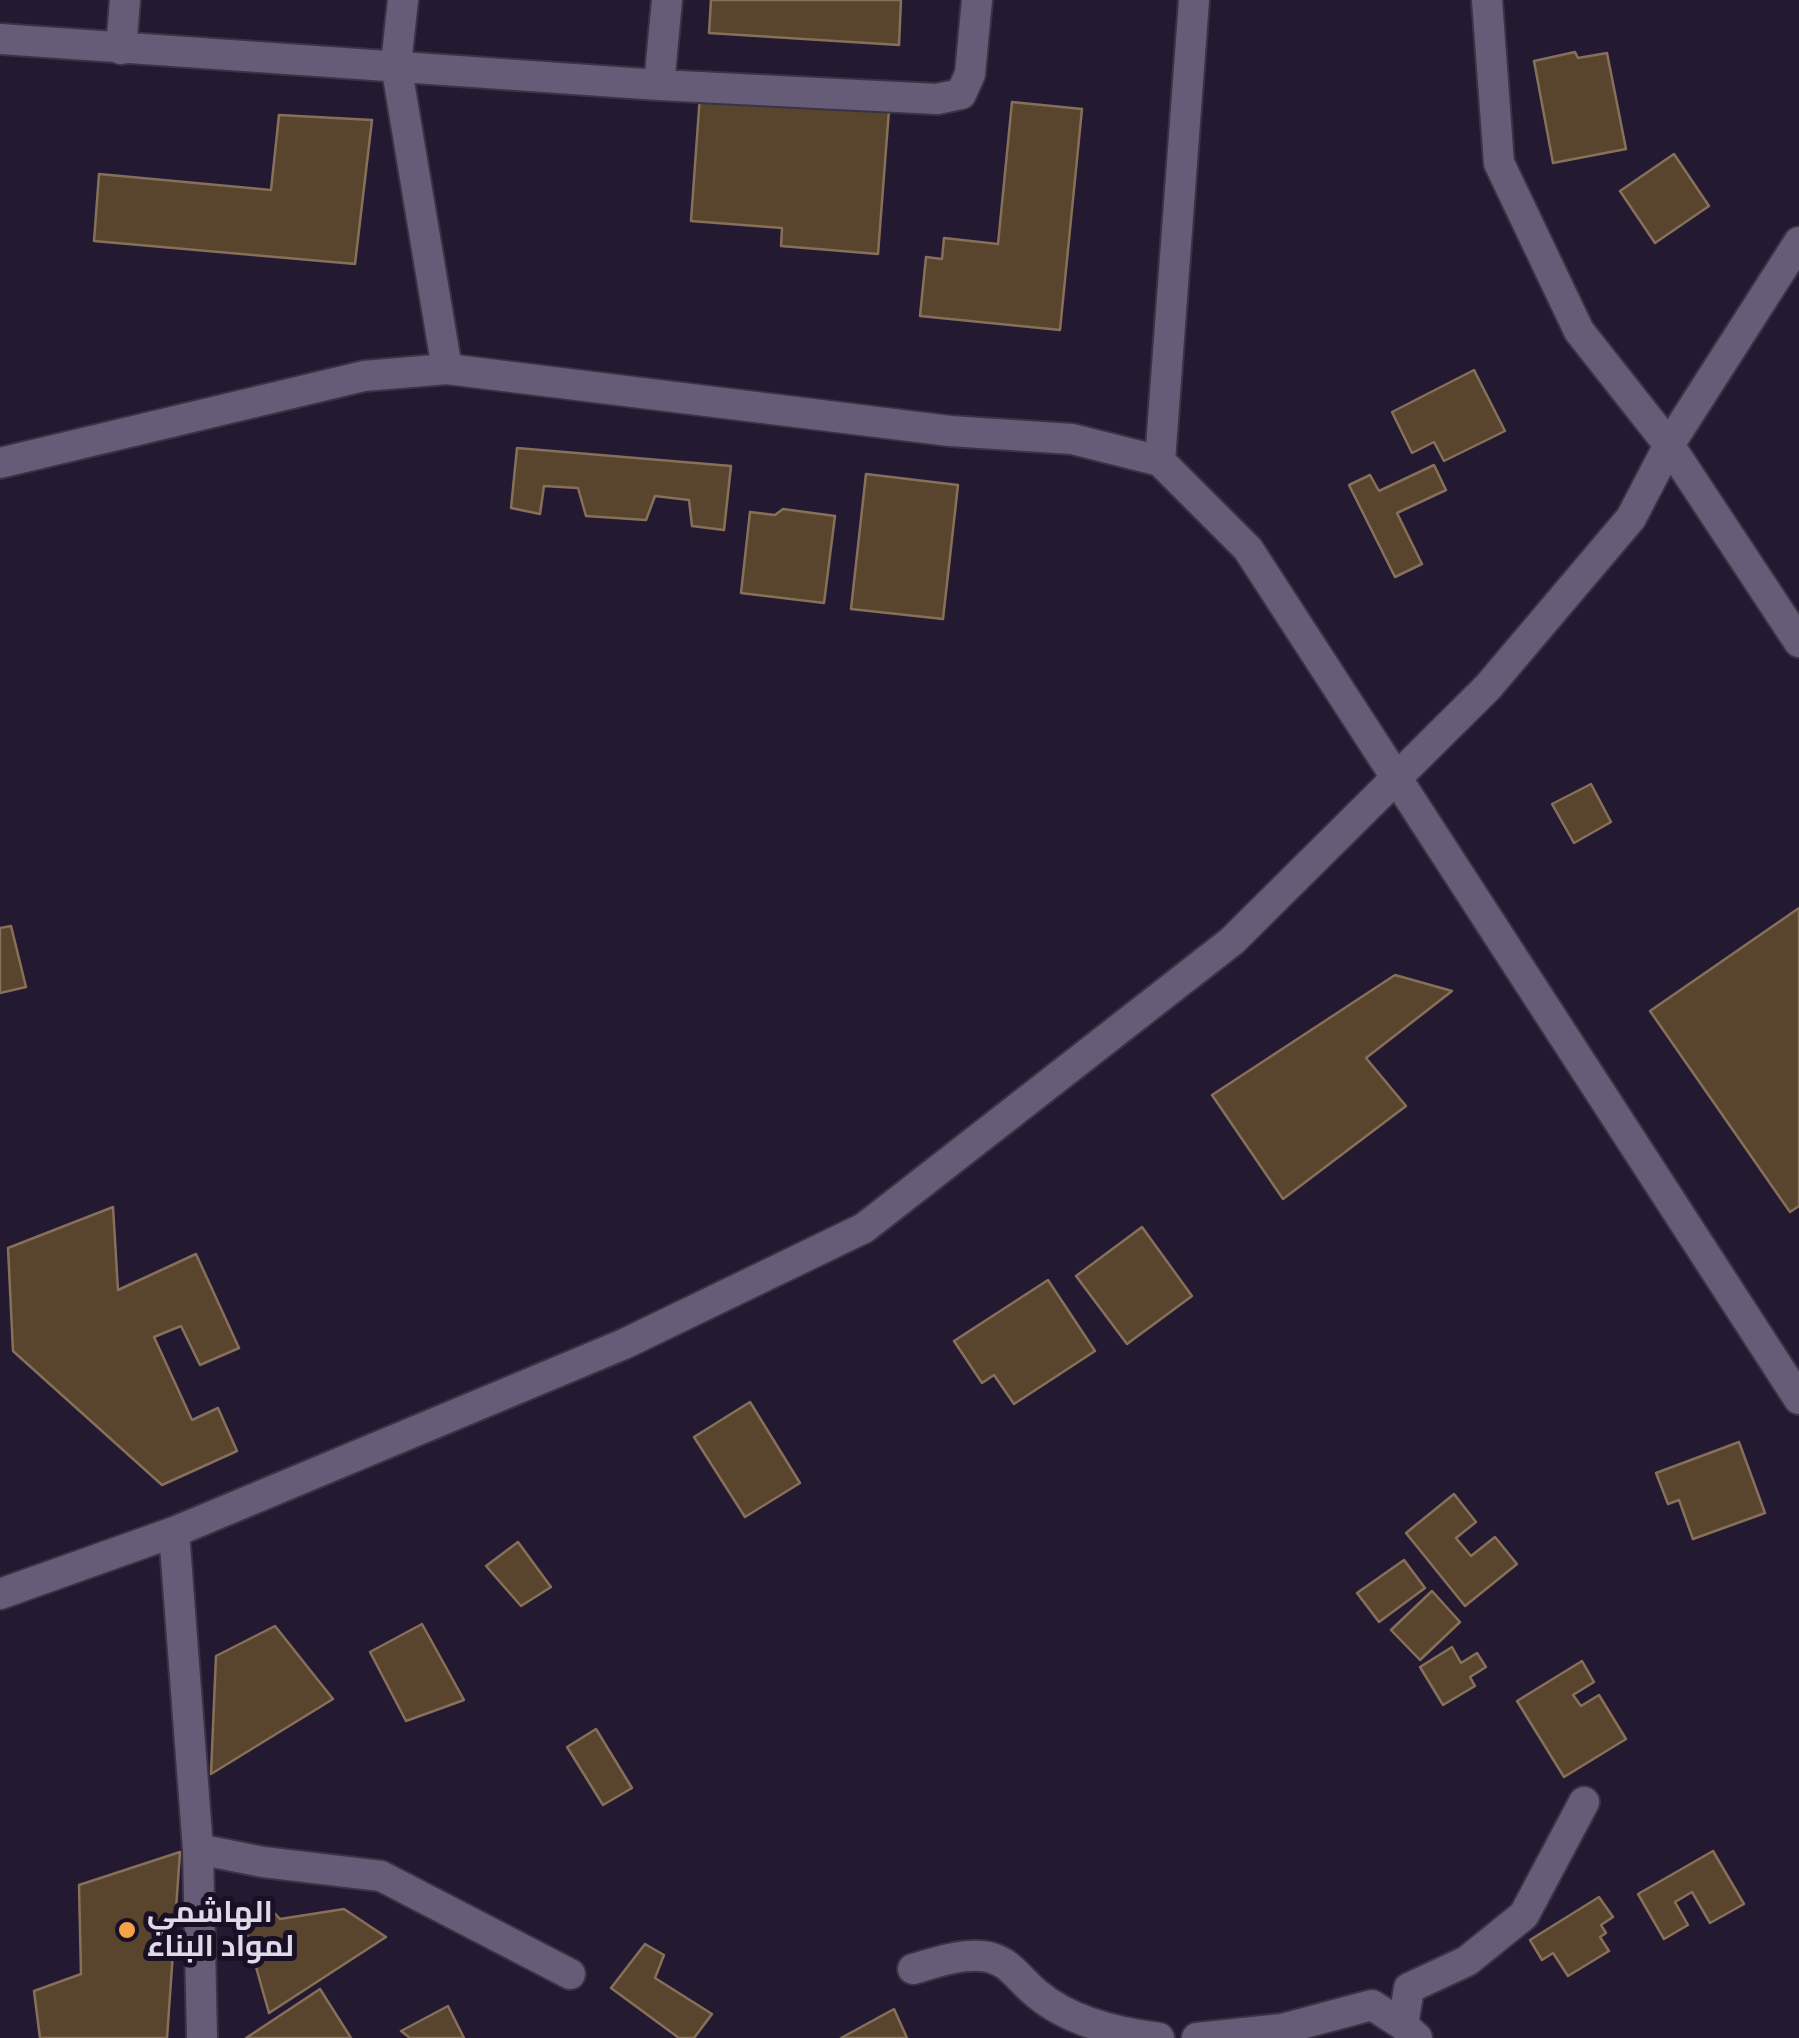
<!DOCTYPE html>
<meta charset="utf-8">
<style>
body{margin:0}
canvas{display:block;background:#231930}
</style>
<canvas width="1799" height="2038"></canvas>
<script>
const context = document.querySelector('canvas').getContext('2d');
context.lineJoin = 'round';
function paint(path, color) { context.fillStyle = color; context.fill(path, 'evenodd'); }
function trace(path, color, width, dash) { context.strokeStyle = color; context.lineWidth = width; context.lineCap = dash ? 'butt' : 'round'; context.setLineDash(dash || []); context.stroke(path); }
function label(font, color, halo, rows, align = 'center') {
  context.font = font + ' "Public Sans",Cairo,sans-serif'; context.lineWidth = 10; context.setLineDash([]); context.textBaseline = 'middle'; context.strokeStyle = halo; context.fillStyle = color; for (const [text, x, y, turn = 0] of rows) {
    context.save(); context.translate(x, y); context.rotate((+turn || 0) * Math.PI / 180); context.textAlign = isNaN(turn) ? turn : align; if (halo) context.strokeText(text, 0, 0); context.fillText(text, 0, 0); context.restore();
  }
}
const building = new Path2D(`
 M711 0H901L899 45 709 33Z
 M1575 52 1578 58 1607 53 1626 149 1553 163 1534 61Z
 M700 95 889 110 878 254 781 246 782 228 691 221Z
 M1012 102 1082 109 1060 330 920 316 926 257 942 259 944 238 998 244Z
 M279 115 372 120 355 264 94 241 99 174 271 190Z
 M1674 154 1709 206 1655 243 1620 191Z
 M1474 370 1505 431 1444 461 1434 442 1412 453 1392 412Z
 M517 448 731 466 724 530 692 526 689 500 655 496 646 520 586 516 578 488 544 486 540 514 511 508Z
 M1434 465 1446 490 1397 513 1422 564 1395 577 1349 485 1370 475 1379 491Z
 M866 474 958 485 943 619 851 609Z
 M783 509 835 516 824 603 741 593 750 512 775 515Z
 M1591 784 1611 822 1574 843 1552 804Z
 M1799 908V1206L1790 1212 1650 1011Z
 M11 926 26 987 0 993V928Z
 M1395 975 1452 991 1366 1058 1406 1106 1283 1199 1212 1095Z
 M113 1207 118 1290 196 1254 239 1348 200 1365 181 1326 154 1337 192 1420 218 1408 237 1451 162 1485 13 1351 8 1248Z
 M1142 1227 1192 1296 1127 1344 1076 1276Z
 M1048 1280 1095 1351 1014 1404 994 1375 982 1383 954 1341Z
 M750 1402 800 1483 745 1517 694 1437Z
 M1739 1442 1765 1513 1693 1539 1679 1500 1668 1504 1656 1473Z
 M1454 1494 1476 1522 1456 1538 1471 1556 1495 1537 1517 1564 1465 1606 1406 1533Z
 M518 1542 551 1587 521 1606 486 1566Z
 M1404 1560 1425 1588 1379 1622 1357 1593Z
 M1432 1591 1460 1622 1420 1660 1391 1630Z
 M422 1624 464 1700 406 1721 370 1652Z
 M275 1626 333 1699 211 1774 216 1656Z
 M1452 1647 1461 1663 1477 1653 1486 1667 1470 1677 1475 1686 1443 1705 1420 1667Z
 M1582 1661 1594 1682 1573 1695 1581 1706 1599 1695 1626 1739 1564 1777 1517 1701Z
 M596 1729 632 1788 603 1805 567 1747Z
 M1713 1851 1744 1904 1710 1923 1692 1892 1675 1902 1688 1925 1664 1939 1638 1894Z
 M180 1852 167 2038H40L34 1991 81 1974 79 1885Z
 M1599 1897 1613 1917 1601 1925 1606 1933 1600 1937 1609 1951 1568 1976 1553 1953 1542 1960 1530 1940Z
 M267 1905 280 1919 344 1909 386 1937 269 2013 243 1921Z
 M645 1944 664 1955 655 1978 712 2014 694 2038H679L611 1988Z
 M320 1989 351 2038H246Z
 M448 2006 464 2038H410L401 2031Z
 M894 2009 907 2038H841Z`);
const street = new Path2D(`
 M403 0 396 64 447 369
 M1487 0 1499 163 1579 331 1669 445 1799 642
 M0 39 659 85 937 99 961 94 970 74 977 0
 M121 49 125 0
 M659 85 667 0
 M1160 461 1194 0
 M0 463 364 376 447 369 950 431 1072 439 1160 461 1248 549 1799 1399
 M174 1532 198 1849 202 2038
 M0 1594 174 1532 624 1344 864 1228 1232 941 1488 687 1631 518 1669 445 1799 242
 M198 1849 263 1862 381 1876 570 1974
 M913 1969C934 1963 959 1954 981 1956 1009 1958 1018 1979 1037 1994 1069 2021 1119 2033 1159 2038
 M1197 2038 1282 2029 1372 2005 1403 2025
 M1417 2038 1403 2025 1409 1988 1467 1961 1524 1915 1584 1802`);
const markers = [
 [127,1930,10,"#f5a346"]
];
const poiNames = [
 ["الهاشمي",147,1913],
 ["لمواد البناء",147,1947]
];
paint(building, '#59442e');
trace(building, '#87705a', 2.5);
trace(street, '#3a3345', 34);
trace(street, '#675c77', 30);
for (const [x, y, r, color] of markers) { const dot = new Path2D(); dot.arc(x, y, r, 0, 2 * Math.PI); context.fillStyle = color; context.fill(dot); trace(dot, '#191026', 4); }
label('bold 30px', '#dfd9e8', '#191026', poiNames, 'left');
</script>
